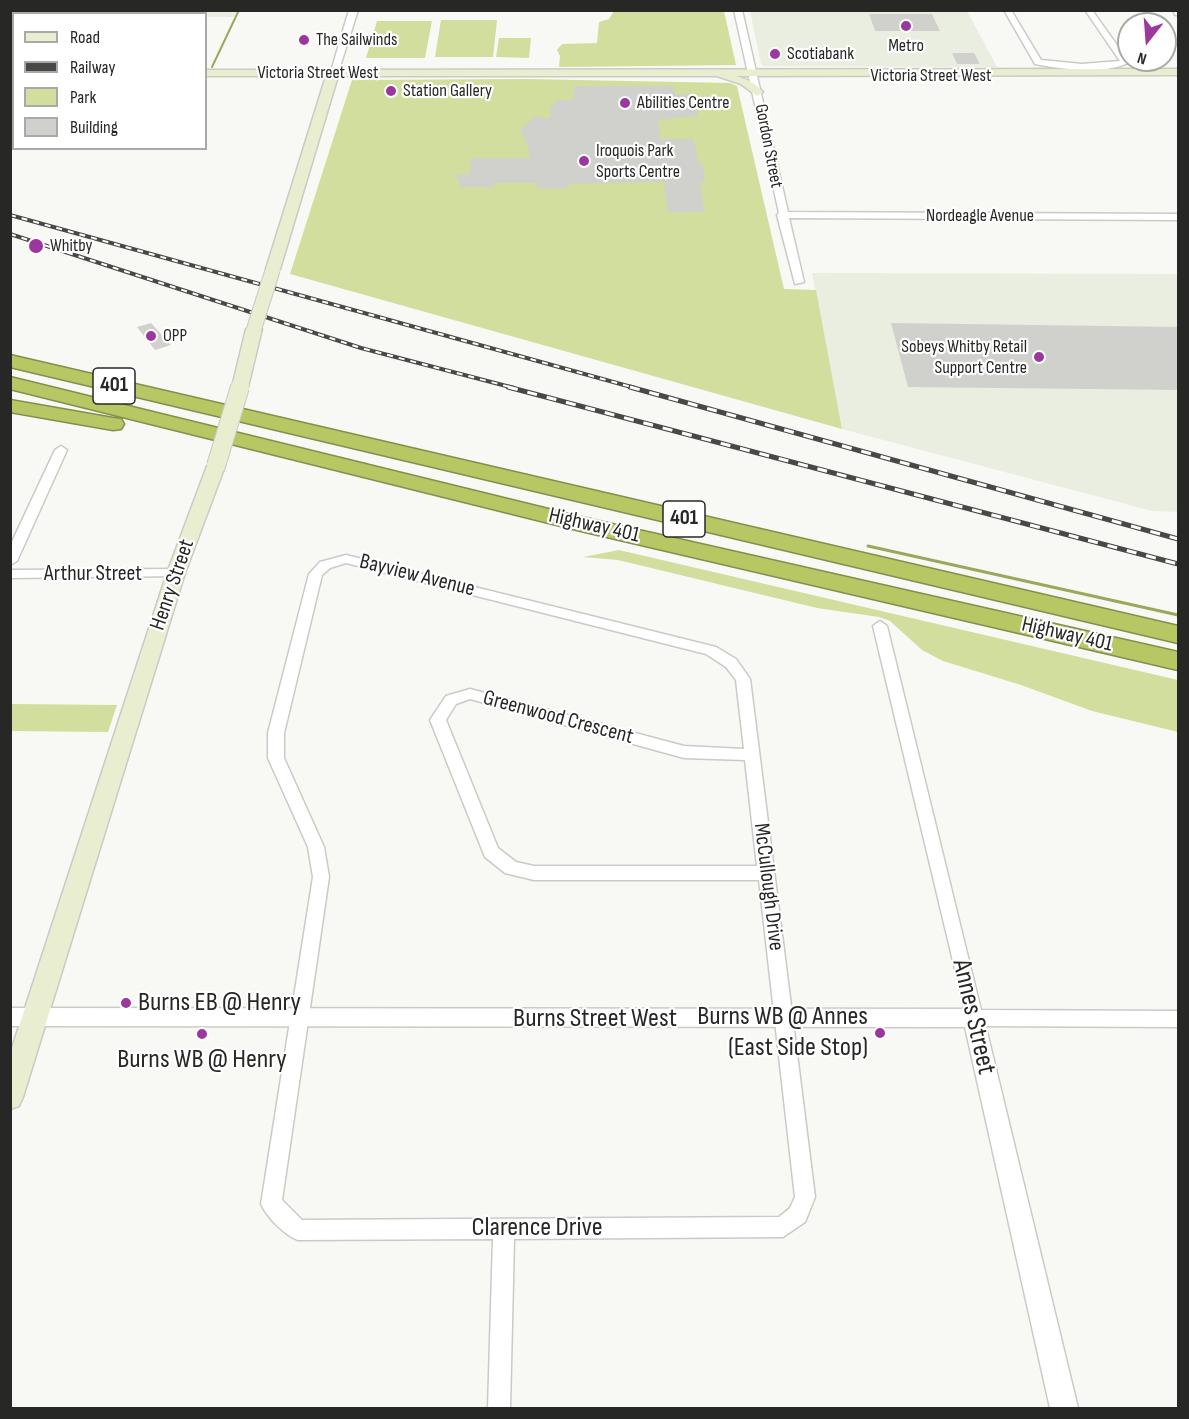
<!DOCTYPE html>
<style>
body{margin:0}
#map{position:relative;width:1189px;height:1419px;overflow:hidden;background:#f8f9f4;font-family:"Sofia Sans Condensed",sans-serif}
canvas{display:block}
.frame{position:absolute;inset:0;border:12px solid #272826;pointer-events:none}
.legend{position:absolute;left:12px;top:12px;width:195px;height:138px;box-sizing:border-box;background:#fff;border:2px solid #a9a9a8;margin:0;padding:8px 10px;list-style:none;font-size:18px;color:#272826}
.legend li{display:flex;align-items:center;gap:12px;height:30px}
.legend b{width:30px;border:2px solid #a9a9a8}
.north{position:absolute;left:1117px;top:12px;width:60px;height:60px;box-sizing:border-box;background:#fff;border:2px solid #a9a9a8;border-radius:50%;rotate:197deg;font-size:16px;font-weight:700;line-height:24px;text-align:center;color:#272826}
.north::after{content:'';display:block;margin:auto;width:21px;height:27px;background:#9c379d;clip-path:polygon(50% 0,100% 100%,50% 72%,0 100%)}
</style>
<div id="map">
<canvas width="1189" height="1419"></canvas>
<div class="frame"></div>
<ul class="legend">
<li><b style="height:8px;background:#e9eed0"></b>Road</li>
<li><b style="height:8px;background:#484947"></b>Railway</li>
<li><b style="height:16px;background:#d1de9e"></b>Park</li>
<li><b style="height:16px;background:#d0d1cc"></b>Building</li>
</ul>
<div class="north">N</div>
</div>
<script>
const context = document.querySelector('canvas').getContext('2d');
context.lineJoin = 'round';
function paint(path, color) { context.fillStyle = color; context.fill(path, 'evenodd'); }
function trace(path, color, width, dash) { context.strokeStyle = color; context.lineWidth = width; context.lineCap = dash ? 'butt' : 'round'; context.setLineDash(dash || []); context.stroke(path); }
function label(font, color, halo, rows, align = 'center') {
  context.font = font + ' "Sofia Sans Condensed",sans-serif'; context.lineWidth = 4.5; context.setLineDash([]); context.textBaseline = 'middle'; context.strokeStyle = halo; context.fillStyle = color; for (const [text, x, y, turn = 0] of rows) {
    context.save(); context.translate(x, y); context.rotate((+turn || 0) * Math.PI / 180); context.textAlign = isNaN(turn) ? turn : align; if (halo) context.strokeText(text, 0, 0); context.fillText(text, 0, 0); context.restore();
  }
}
const built = new Path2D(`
 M120 11 237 10V11L234 17H206V14L118 13Z
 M750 11H967L997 67 764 66 761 64Z
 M812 273 1178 274V512L1152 511 842 429Z`);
const green = new Path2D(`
 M614 11H724L736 65 559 67 560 56 557 50 562 44 597 43 599 22 609 19Z
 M441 20H497L493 57H435Z
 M377 21H432L425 58H366Z
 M499 38H531L529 58 496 57Z
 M528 79 730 83 737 86 784 289 816 290 842 429 290 274 352 80Z
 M619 550 1178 680V732L1092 711 1021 685 943 661 922 650 890 621 879 617 817 608 618 560 583 557Z
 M11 704 117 705 108 732 11 731Z`);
const streamFar1 = new Path2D(`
 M212 67 239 10`);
const stream = new Path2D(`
 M868 546 1178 615`);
const building = new Path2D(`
 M869 14H932L940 31H875Z
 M952 53H974L980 64H957Z
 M574 86H674L675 94H695L698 116 658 120 660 139H694L698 164H703L705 182H700L704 212H667L664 182 568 184V188L537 189V183H494V187H461L455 175 470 173 471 158H530L528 146 520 129 536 116 550 119V107L559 100H573Z
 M151 323 171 345 155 350 137 327Z
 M891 323 1179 327V390L908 387Z`);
const minor = new Path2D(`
 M106 10H113L112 14H104Z
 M734 10H742L788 212 1178 214V220L789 218 804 282 795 284 777 215 779 213Z
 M1004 10H1011L1041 60 1082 64 1120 61 1085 10H1092L1129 62C1109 75 1058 69 1035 64Z
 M1173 10H1178V15H1175Z
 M14 91V98L10 99V92Z
 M61 446 67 450 17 561 10 565V546L55 450Z
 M346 555 716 647 736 659 750 679 815 1197 805 1222 783 1237 514 1239 510 1408H488L493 1239 298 1240C284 1235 267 1217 261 1204L313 877 308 847 268 758V733L309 574 320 562ZM346 563 706 654 726 667 736 680 744 749 684 746 470 689 446 696 430 720 485 857 505 873 534 880H759L795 1197 790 1208 779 1217 302 1220 282 1200 329 877 324 847 284 758V733L322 575 330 568ZM470 699 684 758 745 760 757 866H534L516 862 498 848 446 720 456 704Z
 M176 569 183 573 181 576 10 578V570Z
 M880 621 887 626 981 1010 1178 1011V1027L974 1026 968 1024 873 626Z`);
const tertiary = new Path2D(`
 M349 10H358L338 73 330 75Z
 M10 1008 974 1009 982 1011 1078 1408H1050L965 1027 10 1026Z`);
const secondary = new Path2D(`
 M1178 69V75L736 76C747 79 755 83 763 92L757 96 741 84 717 76H338L280 269 273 273 266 269 326 76H206V70Z
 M10 70H14V76H10Z
 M254 324 262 329 248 387 240 392 234 390 232 387 246 329Z
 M216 461 225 466 185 573 23 1097 19 1106 10 1109V1054L167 573 207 466Z`);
const motorway = new Path2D(`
 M10 355 1178 626V643L10 367Z
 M10 377 581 517 1178 652V670L581 531 10 389Z
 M10 400 113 418 121 419 124 424 121 429 113 430 10 412Z`);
const railFar1 = new Path2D(`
 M10 215 635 388
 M10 234 361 348 514 388`);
const rail = new Path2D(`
 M508 387 1178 564
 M630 387 1178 539`);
const secondaryBridgeFar1 = new Path2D(`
 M254 329 273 269`);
const secondaryBridge = new Path2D(`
 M216 466 240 387`);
const markers = [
 [906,26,6,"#9c379d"],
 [304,40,6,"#9c379d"],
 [775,54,6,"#9c379d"],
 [391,91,6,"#9c379d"],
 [625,103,6,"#9c379d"],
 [584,161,6,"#9c379d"],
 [36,246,8,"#9c379d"],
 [151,336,6,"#9c379d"],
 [1039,357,6,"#9c379d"],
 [126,1003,6,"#9c379d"],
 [880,1033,6,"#9c379d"],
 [202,1034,6,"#9c379d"]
];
const farPoinames = [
 ["The Sailwinds",316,40],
 ["Metro",906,46,"center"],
 ["Scotiabank",787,54],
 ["Station Gallery",403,91],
 ["Abilities Centre",637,103],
 ["Iroquois Park",596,151],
 ["Sports Centre",596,172],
 ["Whitby",50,246],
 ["OPP",163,336],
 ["Sobeys Whitby Retail",1027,347,"right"],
 ["Support Centre",1027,368,"right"]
];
const farStreetnames = [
 ["Victoria Street West",318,73],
 ["Victoria Street West",931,76],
 ["Gordon Street",768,146,79],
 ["Nordeagle Avenue",980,216]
];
const shields = [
 [114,386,42],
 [684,519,42]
];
const shieldNames = [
 ["401",114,386],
 ["401",684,519]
];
const streetNames = [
 ["Highway 401",594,526,13],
 ["Arthur Street",93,574],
 ["Bayview Avenue",417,576,14],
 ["Henry Street",173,585,-71],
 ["Highway 401",1067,635,13],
 ["Greenwood Crescent",558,718,15],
 ["McCullough Drive",768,887,83]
];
const nearPoinames = [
 ["Burns EB @ Henry",138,1003],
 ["Burns WB @ Annes",868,1017,"right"],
 ["(East Side Stop)",868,1048,"right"],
 ["Burns WB @ Henry",202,1060,"center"]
];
const nearStreetnames = [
 ["Annes Street",973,1017,77],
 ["Burns Street West",595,1019],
 ["Clarence Drive",537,1228]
];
paint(built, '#eaeee1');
paint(green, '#d1de9e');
trace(streamFar1, '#9aa85b', 2);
trace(stream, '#9aa85b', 3);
paint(building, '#d0d1cc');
trace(minor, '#cacbc6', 3);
trace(tertiary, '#cacbc6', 3);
trace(secondary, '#cacbc6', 3);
trace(motorway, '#848f4e', 3);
paint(minor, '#fff');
paint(tertiary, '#fff');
paint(secondary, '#e9eed0');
paint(motorway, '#b6c764');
trace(railFar1, '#484947', 4);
trace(rail, '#484947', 5);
trace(railFar1, '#fff', 2, [6]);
trace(rail, '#fff', 3, [10]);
trace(secondaryBridgeFar1, '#cacbc6', 16, []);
trace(secondaryBridge, '#cacbc6', 20, []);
trace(secondaryBridgeFar1, '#e9eed0', 14);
trace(secondaryBridge, '#e9eed0', 18);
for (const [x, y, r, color] of markers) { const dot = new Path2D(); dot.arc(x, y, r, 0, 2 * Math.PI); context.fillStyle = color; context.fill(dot); trace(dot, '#fff', 2); }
label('18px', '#272826', '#fff', farPoinames, 'left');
label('18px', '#272826', '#fff', farStreetnames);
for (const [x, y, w] of shields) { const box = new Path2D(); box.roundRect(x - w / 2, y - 18, w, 36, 4.5); context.fillStyle = '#fff'; context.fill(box); trace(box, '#272826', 1.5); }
label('bold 21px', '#272826', null, shieldNames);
label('22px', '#272826', '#fff', streetNames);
label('27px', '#272826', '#fff', nearPoinames, 'left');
label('27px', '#272826', '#fff', nearStreetnames);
</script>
